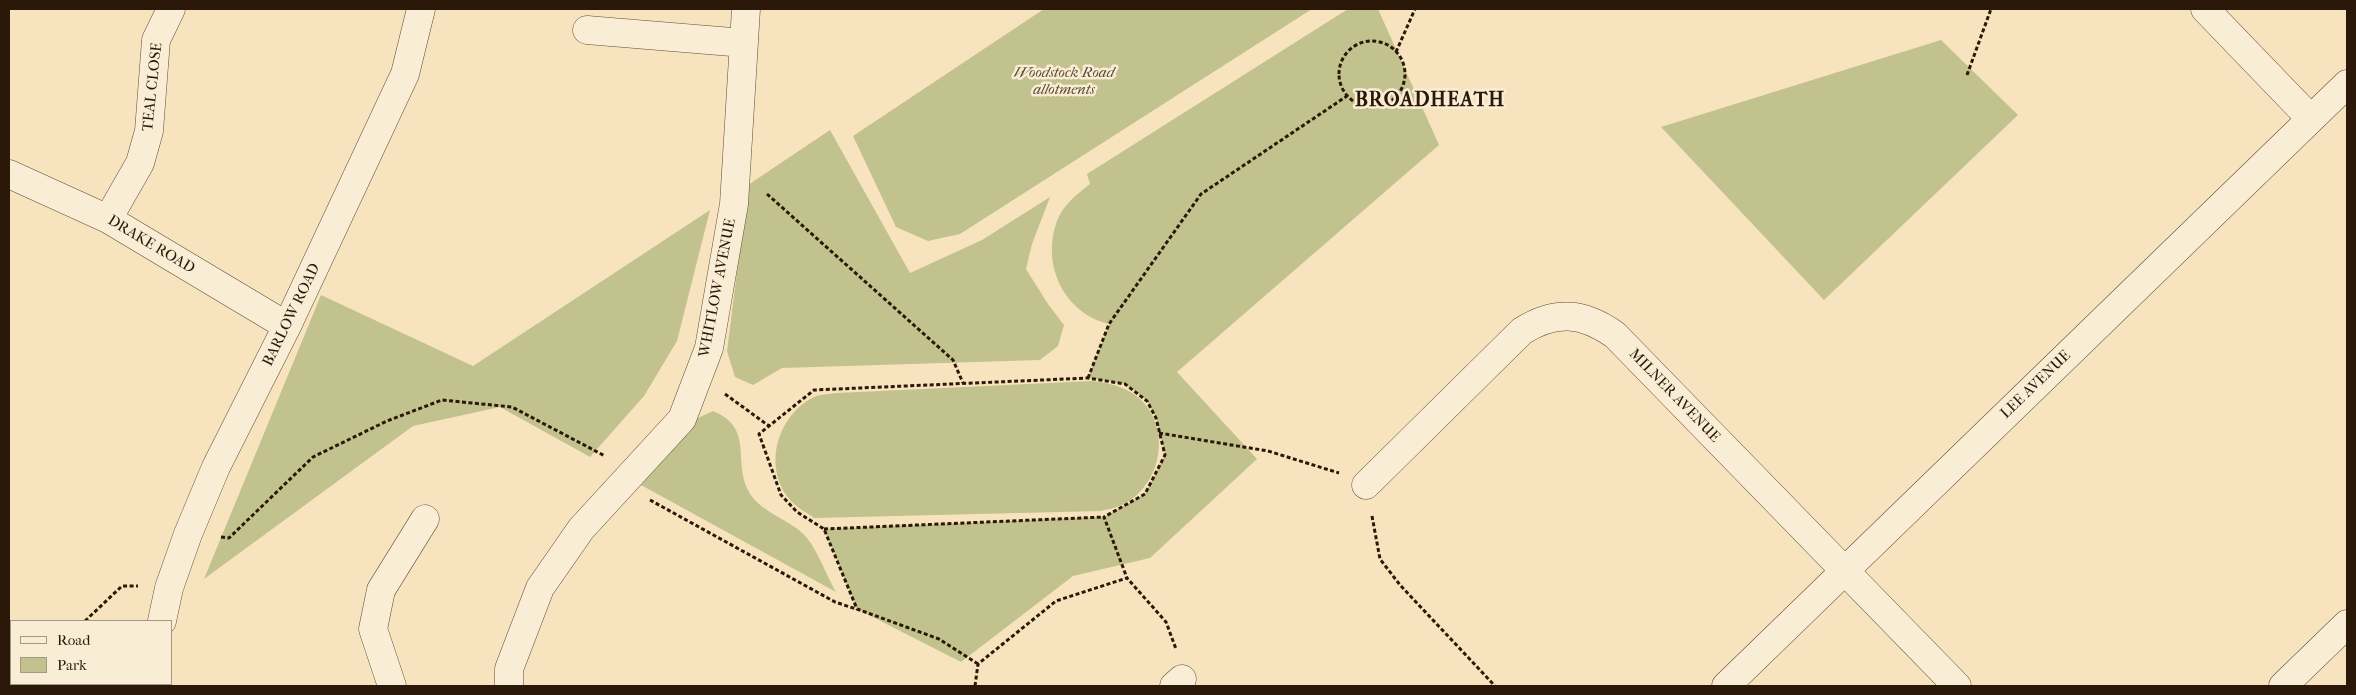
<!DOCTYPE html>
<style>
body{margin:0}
#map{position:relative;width:2356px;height:695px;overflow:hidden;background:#f7e4be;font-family:"IM FELL French Canon",serif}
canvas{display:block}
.frame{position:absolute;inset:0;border:10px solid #2c1809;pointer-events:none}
.legend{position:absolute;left:10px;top:620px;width:162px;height:65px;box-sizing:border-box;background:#faedd5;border:1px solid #a89883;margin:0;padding:6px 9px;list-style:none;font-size:15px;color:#2c1809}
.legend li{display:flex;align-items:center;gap:10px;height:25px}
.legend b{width:25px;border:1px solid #a89883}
</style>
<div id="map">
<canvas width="2356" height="695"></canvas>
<div class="frame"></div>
<ul class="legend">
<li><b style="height:6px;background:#faedd5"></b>Road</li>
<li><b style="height:14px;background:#c2c28e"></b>Park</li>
</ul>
</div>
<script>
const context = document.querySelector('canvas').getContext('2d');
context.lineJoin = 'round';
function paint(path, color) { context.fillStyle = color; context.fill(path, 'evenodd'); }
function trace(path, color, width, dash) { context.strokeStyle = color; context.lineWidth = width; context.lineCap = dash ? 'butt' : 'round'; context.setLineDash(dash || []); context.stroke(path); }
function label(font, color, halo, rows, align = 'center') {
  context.font = font + ' "IM FELL French Canon",serif'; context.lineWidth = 5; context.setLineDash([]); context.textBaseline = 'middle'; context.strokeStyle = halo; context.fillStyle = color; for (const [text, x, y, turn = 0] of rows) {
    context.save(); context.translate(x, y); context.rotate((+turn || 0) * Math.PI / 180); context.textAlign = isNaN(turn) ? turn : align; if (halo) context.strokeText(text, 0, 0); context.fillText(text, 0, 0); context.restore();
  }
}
const green = new Path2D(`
 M1044 9H1312L960 234 928 241 896 227 853 136Z
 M1348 9H1378L1439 145 1177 372 1257 459 1150 558 1073 576 961 662 857 609 824 529 1104 517 1145 494 1165 455 1156 418 1147 401 1125 384 1088 378 1109 324C1064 313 1041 265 1057 221 1063 205 1076 195 1090 184L1087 174Z
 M1941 40 2018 115 1824 300 1661 127Z
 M830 130 910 273 982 240 1050 197 1032 244 1026 269 1048 304 1064 325 1058 346 1040 360 782 368 753 385 735 377 727 351 748 185Z
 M710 210 677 341 644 396 590 457 500 407 413 426 204 579 321 295 473 366Z
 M1092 381C1111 383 1131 388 1144 403 1172 435 1159 490 1119 506 1114 509 1107 509 1101 511L814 518C807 513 798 508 792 502 761 469 777 415 814 397 821 394 830 394 837 393Z
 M713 411C754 428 733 459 748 490 759 513 793 520 807 538 819 553 826 575 836 592L641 485 698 418Z`);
const path = new Path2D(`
 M1339 74a33 33 0 1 1 66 0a33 33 0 1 1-66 0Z
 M1396 52 1415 9
 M1967 75 1991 9
 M767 194 953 360 963 383
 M1088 378 1109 324 1201 194 1347 96
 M725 394 769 426
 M1159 433 1268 451 1339 473
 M650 500 835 602 856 609
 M1372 516 1380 559 1400 585 1495 686
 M824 529 1104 517
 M221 537 229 538 313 457 387 421 442 400 512 407 605 456
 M85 621 122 586H138
 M978 664 939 639 857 609 824 529 797 512 781 495 759 434 814 390 1088 378 1125 384 1147 401 1156 418 1165 455 1145 494 1104 517 1127 578
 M17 686 20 684
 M975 686 978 664 1056 601 1127 578 1166 622 1176 649`);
const minor = new Path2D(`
 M2205 9 2311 119
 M587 30 744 43
 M9 174 108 219 287 326
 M108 219 140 163 149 131 156 40 171 9
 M1366 485 1522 331C1555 310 1583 312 1615 335L1957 686
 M392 686 373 629 381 590 425 519
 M509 686V669L540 588 581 529 682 419 709 348 734 204 746 9
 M1174 686 1182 679
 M1726 686 2347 84`);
const tertiary = new Path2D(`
 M162 621 169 588 188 534 216 467 287 326 405 74 421 9
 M149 686V684
 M2283 686 2347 624`);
const parkNames = [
 ["Woodstock Road",1064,73],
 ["allotments",1064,90]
];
const streetNames = [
 ["TEAL CLOSE",153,87,-84],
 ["DRAKE ROAD",151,245,31],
 ["WHITLOW AVENUE",718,288,-79],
 ["BARLOW ROAD",292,315,-64],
 ["LEE AVENUE",2036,385,-44],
 ["MILNER AVENUE",1674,396,46]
];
const districtNames = [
 ["BROADHEATH",1430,101]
];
paint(green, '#c2c28e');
trace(minor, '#5f4b36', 29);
trace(tertiary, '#5f4b36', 29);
trace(path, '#2c1809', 3, [4, 2.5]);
trace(minor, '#faedd5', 28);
trace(tertiary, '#faedd5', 28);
label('italic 15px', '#594b31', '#faedd5', parkNames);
label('15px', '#2c1809', '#faedd5', streetNames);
context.letterSpacing = '1px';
label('bold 20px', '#2c1809', '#faedd5', districtNames);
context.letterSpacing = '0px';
</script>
